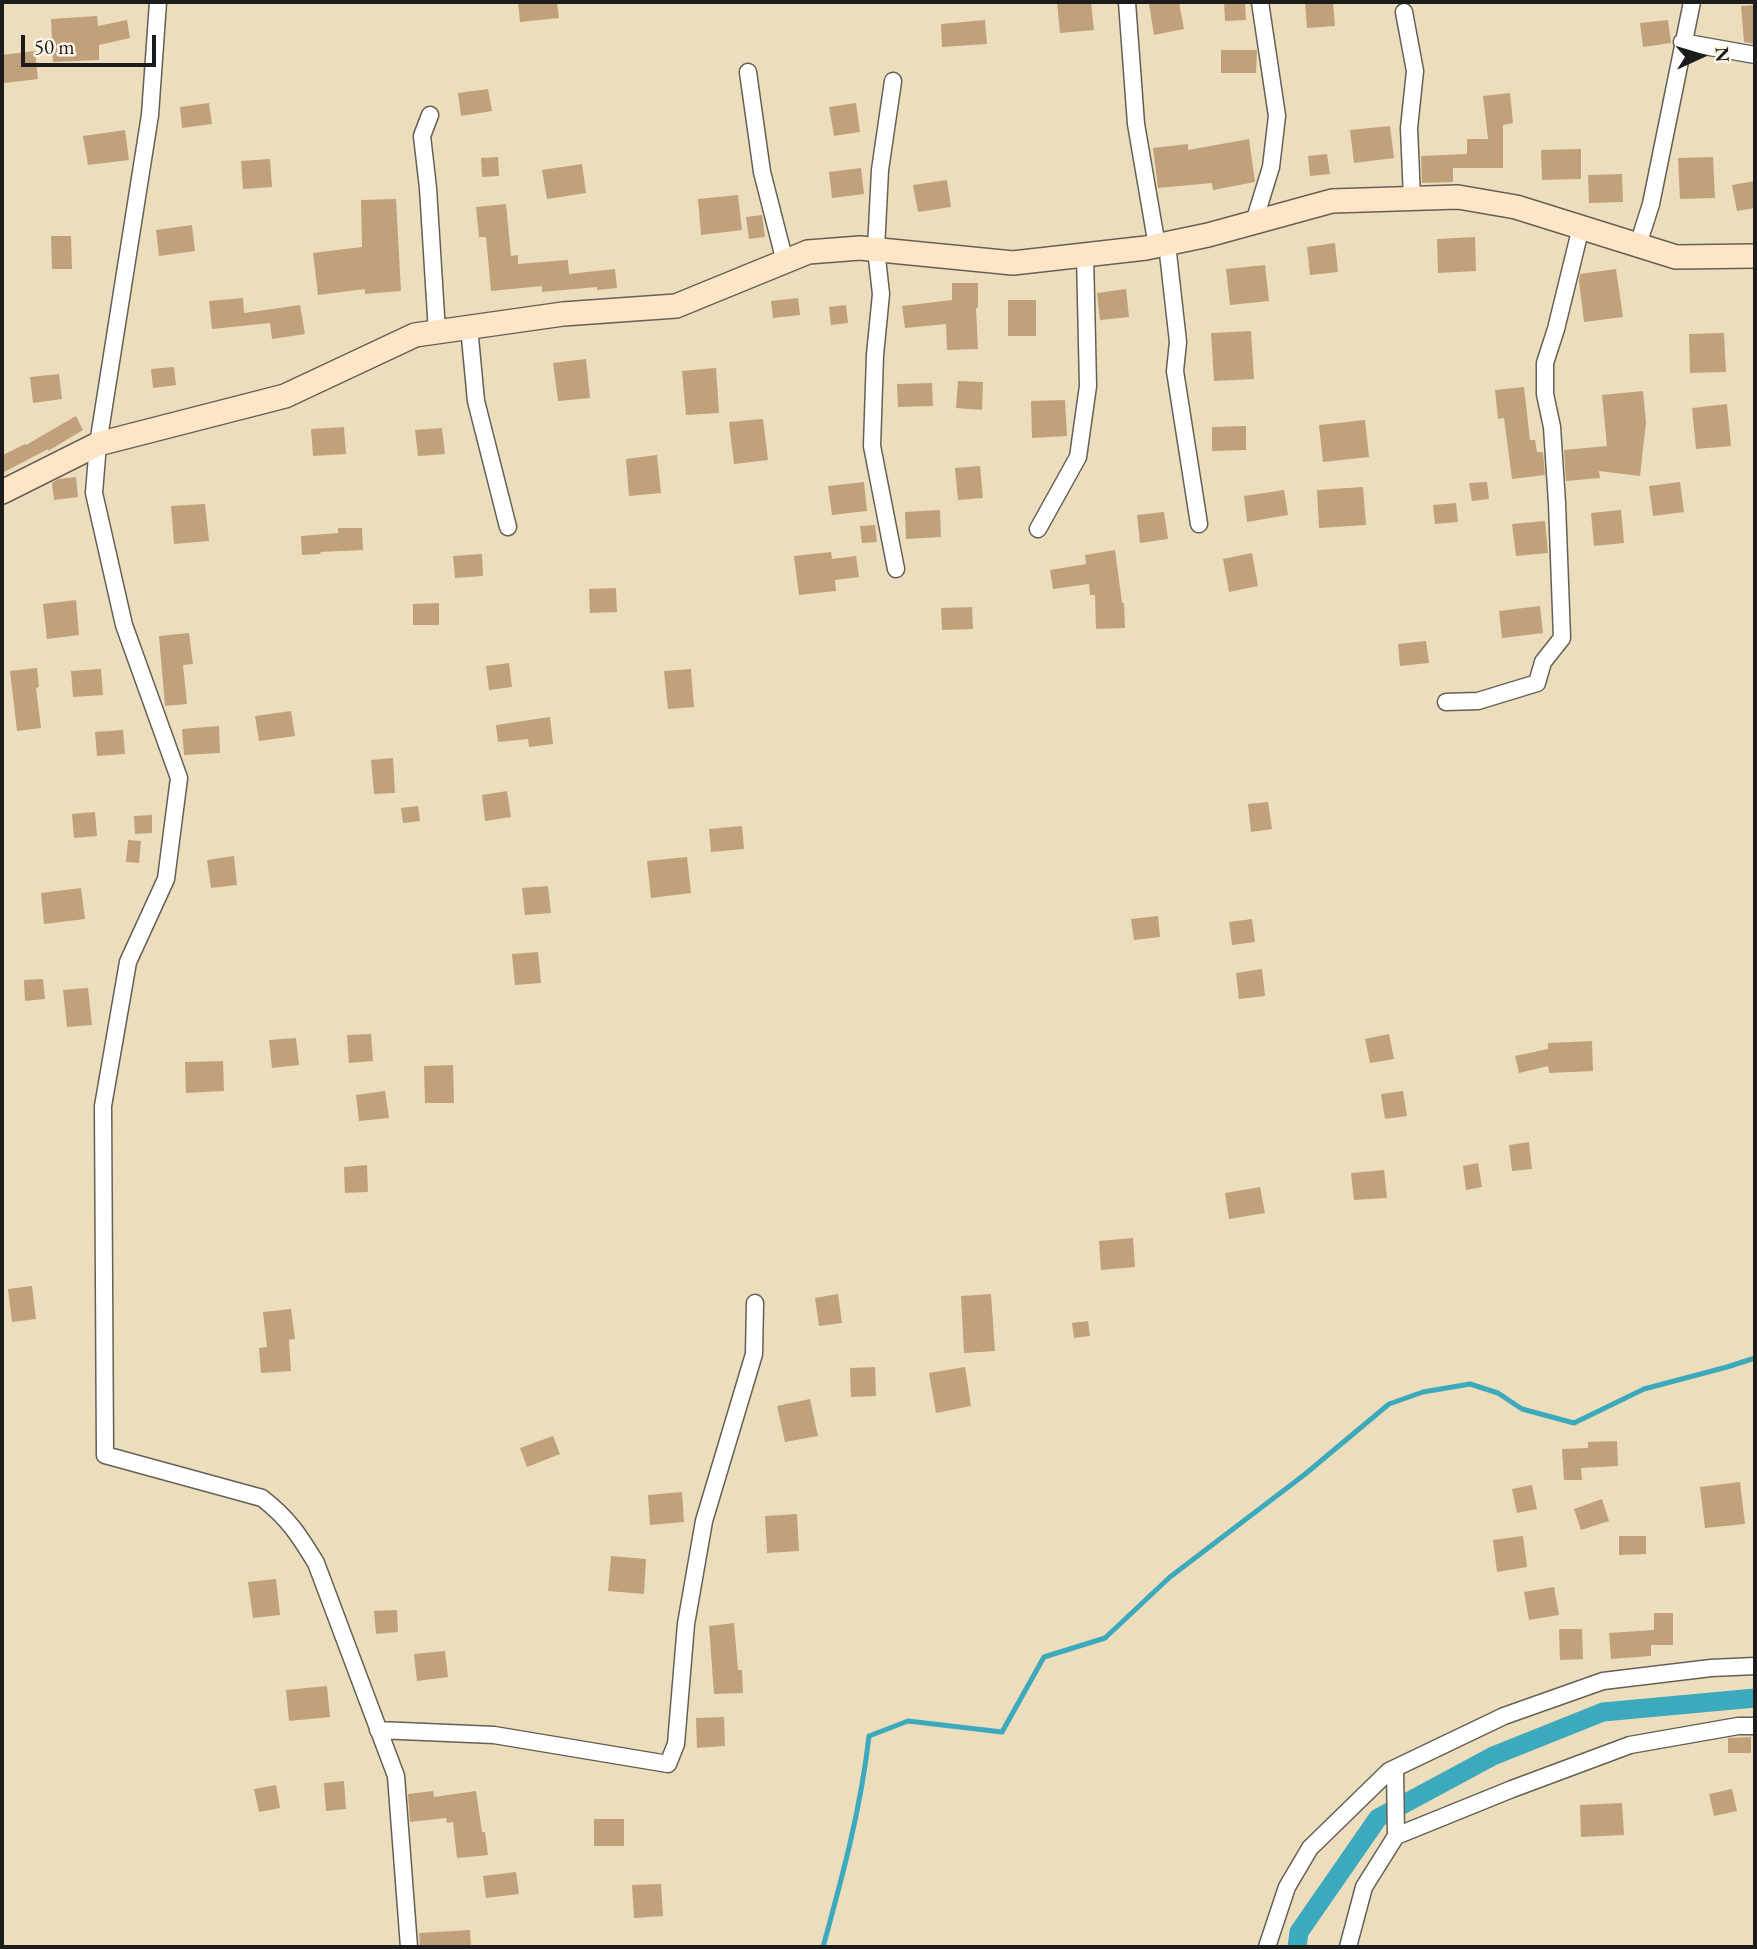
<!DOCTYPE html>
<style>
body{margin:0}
#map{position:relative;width:1757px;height:1949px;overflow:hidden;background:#ecdebc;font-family:"EB Garamond",serif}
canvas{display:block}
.frame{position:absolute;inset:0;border:4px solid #1c1c1c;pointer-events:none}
.north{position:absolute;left:1666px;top:21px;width:70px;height:70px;-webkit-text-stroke:5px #fcf5e5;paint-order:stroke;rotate:86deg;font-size:19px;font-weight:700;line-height:28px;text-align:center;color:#1c1c1c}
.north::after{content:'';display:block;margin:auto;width:24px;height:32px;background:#1c1c1c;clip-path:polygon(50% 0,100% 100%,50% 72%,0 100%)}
.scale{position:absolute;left:21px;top:35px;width:135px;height:32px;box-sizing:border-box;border:4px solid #1c1c1c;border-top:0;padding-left:9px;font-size:21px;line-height:24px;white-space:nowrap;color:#1c1c1c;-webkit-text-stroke:5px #fcf5e5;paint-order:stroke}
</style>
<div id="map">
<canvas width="1757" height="1949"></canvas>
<div class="frame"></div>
<div class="north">N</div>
<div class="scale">50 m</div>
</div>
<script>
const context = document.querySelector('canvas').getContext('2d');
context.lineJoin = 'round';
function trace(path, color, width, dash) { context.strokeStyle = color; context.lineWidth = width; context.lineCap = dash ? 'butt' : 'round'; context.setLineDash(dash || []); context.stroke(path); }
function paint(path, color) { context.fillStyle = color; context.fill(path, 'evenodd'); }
const stream = new Path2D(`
 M823 1947C842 1878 861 1808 869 1736L908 1721 1002 1732 1044 1657 1105 1638 1170 1577 1304 1475 1389 1404 1423 1392 1470 1384 1498 1393 1522 1409 1574 1423 1644 1389 1727 1367 1755 1358`);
const canal = new Path2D(`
 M1297 1947 1299 1932 1378 1818 1493 1756 1603 1712 1755 1698`);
const building = new Path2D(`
 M518 2H557L559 18 520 22Z
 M1057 2H1091L1094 30 1060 33Z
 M1163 2H1179L1184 29 1154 35 1149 4Z
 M1224 2H1245L1246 20 1225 21Z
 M1305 2H1333L1335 26 1307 28Z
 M1755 5V44L1744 42 1741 6Z
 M97 16 98 26 127 20 130 38 99 45V60L53 62 51 19Z
 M985 20 987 44 942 47 941 24Z
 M1668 20 1671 43 1643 47 1640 23Z
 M1221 50H1257L1256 73H1221Z
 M35 51 38 79 4 83 2 55Z
 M488 89 492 111 461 116 458 93Z
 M1510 93 1513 123 1503 125V168H1453V182L1422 183 1421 156 1467 154V139H1488L1483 96Z
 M209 103 212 124 182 128 180 107Z
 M856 103 860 132 834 136 829 107Z
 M1390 126 1394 158 1354 163 1350 130Z
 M125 130 129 160 88 165 83 136Z
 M1249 139 1255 182 1213 190 1212 183 1158 188 1153 148 1188 144V150Z
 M1581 149V179L1542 180 1541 150Z
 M1327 154 1330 174 1310 176 1308 156Z
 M498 157 499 176 482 177 481 158Z
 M1713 157 1715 198 1680 199 1678 158Z
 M270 159 272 187 243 189 241 161Z
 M582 164 586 193 547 199 542 170Z
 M861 168 864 194 832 198 829 172Z
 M1622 174 1623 202 1589 203 1588 175Z
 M947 180 951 207 918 212 913 185Z
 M1755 181V208L1737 211 1732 185Z
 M738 195 742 230 701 235 698 199Z
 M396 199 401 291 365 294V289L318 295 313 253 362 247 361 200Z
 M506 204 511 256 518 255V264L568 260 569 274 615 269 617 288 597 290V287L542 292V286L491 291 486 237H479L476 207Z
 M762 215 765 237 749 239 746 217Z
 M192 225 195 251 159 256 156 230Z
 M51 236H71L72 269H52Z
 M1475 237 1476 271 1438 273 1437 239Z
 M1335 243 1338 272 1310 275 1307 247Z
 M1265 265 1269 301 1230 305 1226 269Z
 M1616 269 1623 317 1584 322 1579 281 1580 274Z
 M952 283H978V308H976L978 349 947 350 946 324 905 328 902 306 952 300Z
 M1126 289 1129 317 1100 320 1097 293Z
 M243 298 244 313 300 305 305 334 272 339 270 323 212 329 209 301Z
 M798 298 800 315 773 318 771 301Z
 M1008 300H1036V336H1008Z
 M846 305 848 323 831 325 829 307Z
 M1251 331 1254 379 1214 381 1211 333Z
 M1724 333 1726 372 1690 373 1689 334Z
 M586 359 590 398 558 401 553 363Z
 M174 367 176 385 153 388 151 369Z
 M716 368 719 413 686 415 682 371Z
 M59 374 62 399 33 403 30 377Z
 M958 381 983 382 982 410 956 408Z
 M932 383 933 406 898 407 897 384Z
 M1524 387 1530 440H1535L1537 452H1543L1545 475 1512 479 1504 418 1498 419 1495 390Z
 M1643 391 1646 422 1640 476 1599 471 1600 478 1566 481 1564 450 1607 446 1602 395Z
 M1065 400 1067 436 1032 438 1031 401Z
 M1727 404 1731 446 1696 449 1692 408Z
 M76 416 83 430 48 451V449L2 473 3 455 25 444 26 445Z
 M763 419 768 460 734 464 729 422Z
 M1365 420 1369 457 1323 462 1319 425Z
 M1246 426V450L1212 451V427Z
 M344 427 346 454 313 456 311 429Z
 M442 428 445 454 418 456 415 430Z
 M657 455 661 493 629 496 626 459Z
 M980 466 983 498 958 500 955 468Z
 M76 477 78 497 54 500 52 483 58 479Z
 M864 482 867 511 832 515 828 486Z
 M1487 482 1489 499 1472 501 1469 483Z
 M1680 482 1684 512 1653 516 1649 486Z
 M1363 487 1366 525 1319 528 1317 490Z
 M1284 490 1288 515 1247 522 1244 496Z
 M1456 503 1458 522 1435 524 1433 505Z
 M205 504 209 541 174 544 171 506Z
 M940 510 941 537 906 539 905 512Z
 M1621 510 1624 543 1594 546 1591 513Z
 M1164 512 1168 539 1140 543 1137 515Z
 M1545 521 1548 553 1516 556 1512 524Z
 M875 525 877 542 862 543 860 526Z
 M338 528H362L363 550 320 552 321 554 302 555 301 536 338 533Z
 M1115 550 1122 603H1124L1125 628 1096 629 1095 595H1090L1089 584 1053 589 1050 570 1086 564 1085 555Z
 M831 552 832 559 856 556 859 577 835 580 836 591 799 595 794 556Z
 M1252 553 1258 586 1229 592 1223 559Z
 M482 554 483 576 455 578 453 556Z
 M616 588 617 612 590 613 589 589Z
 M76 600 79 635 47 639 43 604Z
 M439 603V625H413V604Z
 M1540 606 1543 633 1502 638 1499 611Z
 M972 607 973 629 942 630 941 608Z
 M189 633 193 664 183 665 187 704 165 706 159 636Z
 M1426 641 1429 663 1400 666 1398 644Z
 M509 663 512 687 489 690 486 666Z
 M37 668 39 687 36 688 41 728 17 731 10 671Z
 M101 669 103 695 73 697 71 671Z
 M691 669 694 707 668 709 664 671Z
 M291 711 295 736 259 741 255 716Z
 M550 717 553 744 529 747 528 739 498 742 496 725Z
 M219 726 220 753 184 755 182 729Z
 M123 730 125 754 97 756 95 732Z
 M393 758 395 793 374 794 371 760Z
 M507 791 511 817 485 821 482 795Z
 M1268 802 1272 829 1251 832 1248 804Z
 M418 806 420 821 403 823 401 808Z
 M95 812 97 836 74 838 72 814Z
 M152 815V833L135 834 134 816Z
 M742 826 744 849 711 852 709 829Z
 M128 840 141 841 139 863 126 862Z
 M234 856 237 885 211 888 207 860Z
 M687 857 691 893 651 898 647 861Z
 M548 886 551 913 525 915 522 888Z
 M81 888 85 919 44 924 41 893Z
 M1158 916 1160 937 1134 940 1131 919Z
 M1252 919 1255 942 1232 945 1229 922Z
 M538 952 541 983 515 985 512 954Z
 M1262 969 1265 996 1239 999 1236 973Z
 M43 979 45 999 25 1001 24 980Z
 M88 988 92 1025 67 1027 63 990Z
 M371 1034 373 1061 349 1063 347 1035Z
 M1389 1034 1394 1059 1370 1063 1365 1039Z
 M296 1038 299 1065 272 1068 269 1040Z
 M1592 1041 1593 1071 1549 1073 1548 1066 1519 1073 1515 1056 1548 1049V1043Z
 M223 1061 224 1091 186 1093 185 1062Z
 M453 1065 454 1103H425L424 1066Z
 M385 1091 389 1118 359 1121 356 1095Z
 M1403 1091 1407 1116 1385 1119 1381 1094Z
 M1529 1142 1532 1169 1512 1171 1509 1145Z
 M1478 1163 1482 1187 1466 1190 1463 1166Z
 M367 1165 368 1192 345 1193 344 1167Z
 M1384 1170 1387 1198 1354 1200 1351 1173Z
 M1260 1187 1265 1213 1229 1219 1225 1193Z
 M1133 1238 1135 1267 1101 1270 1099 1241Z
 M32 1286 36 1319 12 1322 8 1289Z
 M838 1294 842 1323 819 1326 815 1298Z
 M991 1294 995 1351 964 1353 961 1296Z
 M291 1309 295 1339 289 1340 291 1371 261 1373 259 1348 267 1347 263 1312Z
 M1088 1321 1090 1336 1074 1338 1072 1323Z
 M875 1367 876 1396 851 1397 850 1368Z
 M965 1367 971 1406 936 1413 929 1373Z
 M810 1399 818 1436 785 1442 777 1406Z
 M553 1436 560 1454 527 1467 520 1448Z
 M1617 1441 1618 1466 1581 1468 1582 1480H1564L1562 1449 1588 1448V1442Z
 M1740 1482 1745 1524 1705 1528 1700 1487Z
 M1532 1485 1537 1509 1517 1513 1512 1489Z
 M682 1492 684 1522 650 1525 648 1495Z
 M1602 1499 1609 1521 1581 1530 1574 1509Z
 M797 1514 799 1551 767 1553 765 1516Z
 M1523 1536 1527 1567 1497 1572 1493 1540Z
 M1619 1536H1646V1554L1619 1555Z
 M611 1556 646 1559 644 1594 608 1591Z
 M276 1579 280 1615 253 1618 248 1582Z
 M1554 1587 1559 1615 1529 1620 1524 1592Z
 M397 1610 398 1632 376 1634 374 1611Z
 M1654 1613H1673V1645H1651V1656L1611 1659 1609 1633 1654 1630Z
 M734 1623 738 1670H742L743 1693 714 1694 709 1626Z
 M1559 1629H1582L1583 1659 1560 1660Z
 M445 1651 448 1677 417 1681 414 1654Z
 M327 1686 330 1717 289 1721 286 1690Z
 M724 1717 725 1746 697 1748 696 1718Z
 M1751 1737V1753H1728V1738Z
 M344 1781 346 1809 326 1811 324 1783Z
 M276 1785 280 1808 259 1812 254 1789Z
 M1732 1789 1737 1811 1714 1816 1709 1794Z
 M433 1791 434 1797 476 1791 482 1832H485L488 1855 457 1858 453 1822 447 1823 446 1818 410 1822 408 1794Z
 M1622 1803 1624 1835 1581 1837 1580 1805Z
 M594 1819H624V1846H594Z
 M516 1872 519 1894 486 1898 483 1876Z
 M661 1884 663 1916 634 1918 632 1885Z
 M470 1930 471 1947H420L419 1933Z`);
const minor = new Path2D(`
 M158 2 150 115 98 444 94 493 124 625 179 778 166 879 128 962 103 1106 105 1455 262 1498C288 1518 299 1535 316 1563L396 1776 409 1947
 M1127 2 1136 124 1157 246
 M1404 12 1415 71 1409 128 1412 198
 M1682 42 1755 55
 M748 72 762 172 785 262
 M893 81 880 170 876 249 881 294 875 355 872 446 896 569
 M430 115 422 136 428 188 437 332
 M1254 222 1271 167 1277 116 1260 2
 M1167 244 1178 342 1175 371 1199 524
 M1638 245 1651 204 1692 2
 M469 327 476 401 508 527
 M1038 529 1078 457 1088 386 1085 255
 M1446 702 1478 701 1537 683 1543 662 1562 638 1557 503 1552 427 1545 394V363L1556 329 1581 227
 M378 1730 494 1735 668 1764 676 1744 686 1624 704 1521 754 1354 755 1303
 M1395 1769 1396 1836
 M1267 1947 1287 1887 1310 1848 1389 1771 1504 1716 1603 1681 1711 1668 1755 1666
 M1348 1947 1364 1887 1396 1836 1512 1789 1630 1745 1738 1726H1755`);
const secondary = new Path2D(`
 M2 492 98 444 285 396 415 335 563 314 676 306 808 252 860 248 1013 263 1146 248 1208 235 1332 201 1458 197 1516 207 1676 257 1755 256`);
trace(stream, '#3ca9bc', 5);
trace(canal, '#3ca9bc', 19);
paint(building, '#c0a17b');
trace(minor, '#656054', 19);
trace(secondary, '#656054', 26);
trace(minor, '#fff', 16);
trace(secondary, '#fde5c5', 23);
</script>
